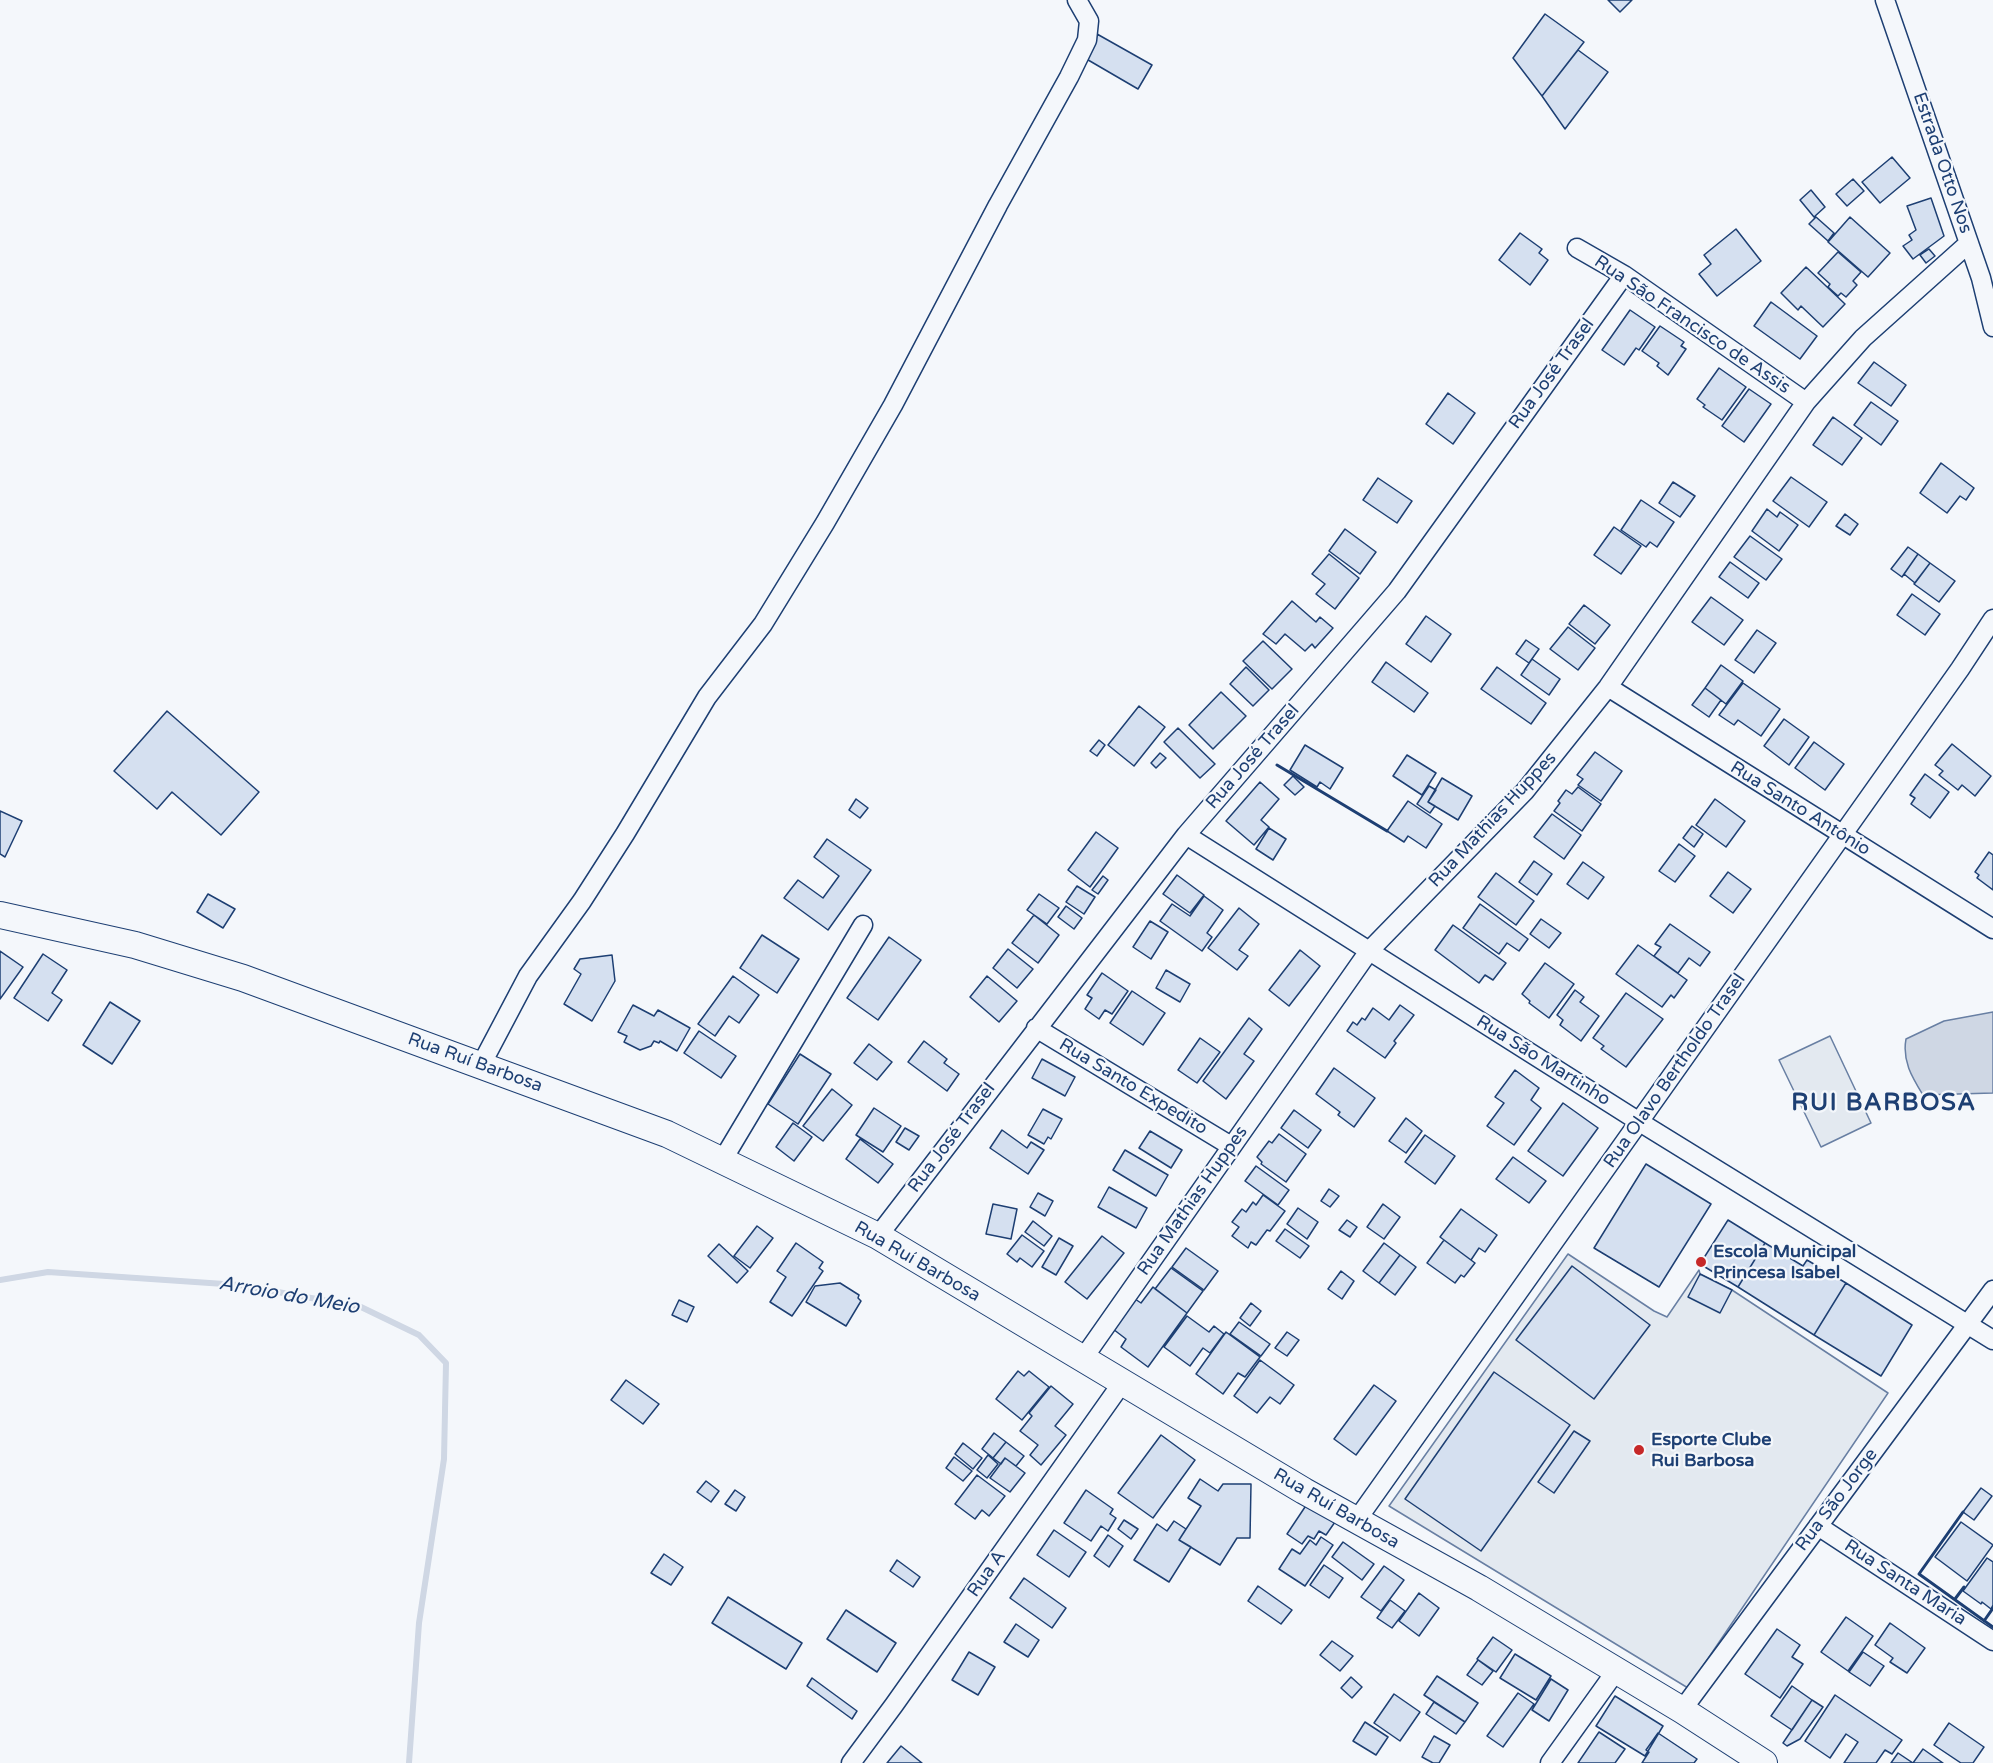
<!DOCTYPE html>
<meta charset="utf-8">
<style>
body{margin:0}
canvas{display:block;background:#f4f7fb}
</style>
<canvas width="1993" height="1763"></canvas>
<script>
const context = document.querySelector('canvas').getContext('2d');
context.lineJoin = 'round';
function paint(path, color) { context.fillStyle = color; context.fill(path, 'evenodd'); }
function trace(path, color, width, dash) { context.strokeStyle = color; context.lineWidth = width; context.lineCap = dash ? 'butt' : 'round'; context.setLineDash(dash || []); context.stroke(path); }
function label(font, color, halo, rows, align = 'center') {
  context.font = font + ' "Varela Round",sans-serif'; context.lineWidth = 4.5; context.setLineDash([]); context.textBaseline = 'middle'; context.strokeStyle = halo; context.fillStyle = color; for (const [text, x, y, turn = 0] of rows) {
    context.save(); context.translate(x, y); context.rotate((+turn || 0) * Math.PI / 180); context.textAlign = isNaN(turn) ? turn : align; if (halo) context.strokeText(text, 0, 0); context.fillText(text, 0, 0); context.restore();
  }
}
const green = new Path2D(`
 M1830 1036 1871 1123 1821 1147 1779 1060Z
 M1568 1254 1654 1311 1667 1317 1699 1270 1700 1274 1732 1290 1888 1393 1688 1688 1389 1506Z`);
const water = new Path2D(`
 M1993 1012V1093L1923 1095C1912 1077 1902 1061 1906 1039L1944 1021Z`);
const stream = new Path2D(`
 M0 1280 48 1272 239 1285 361 1307 419 1335 446 1363 444 1459 419 1623 409 1763`);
const building = new Path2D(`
 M1608 0H1632L1620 12Z
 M1545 14 1584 42 1542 96 1513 58Z
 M1097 34 1152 65 1138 89 1083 57Z
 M1578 50 1608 72 1565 129 1542 96Z
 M1892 157 1910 178 1880 203 1862 182Z
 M1853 179 1864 191 1847 206 1836 194Z
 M1811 190 1825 207 1814 217 1800 200Z
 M1931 198 1944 236 1913 259 1903 246 1912 240 1909 235 1916 230 1907 206Z
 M1816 217 1834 233 1828 241 1809 224Z
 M1850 217 1890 253 1868 277 1828 242Z
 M1736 229 1761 261 1717 296 1699 274 1711 264 1704 255Z
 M1520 233 1542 249 1539 253 1548 260 1530 285 1499 260Z
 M1929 249 1935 256 1926 263 1920 255Z
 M1838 252 1861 272 1853 281 1857 285 1846 297 1841 293 1838 296 1828 287 1830 284 1818 273Z
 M1806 267 1845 304 1823 327 1801 306 1798 310 1781 293Z
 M1771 302 1817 336 1800 359 1754 326Z
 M1630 310 1655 327 1639 350 1636 348 1624 365 1602 350Z
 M1660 326 1684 342 1681 346 1686 349 1668 375 1657 366 1659 363 1642 351Z
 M1874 362 1906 385 1891 406 1858 383Z
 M1719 368 1746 387 1722 420 1703 407 1705 405 1697 399Z
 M1749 389 1771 404 1744 442 1722 426Z
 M1448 393 1475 413 1453 444 1426 424Z
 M1871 402 1898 421 1881 445 1854 425Z
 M1833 417 1862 438 1842 465 1813 445Z
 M1941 463 1974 488 1966 500 1960 496 1947 513 1920 493Z
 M1791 477 1827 502 1809 527 1773 501Z
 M1378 478 1412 501 1397 523 1363 500Z
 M1673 482 1695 496 1680 517 1659 503Z
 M1641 500 1674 522 1657 547 1650 542 1646 547 1621 530Z
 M1767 509 1777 517 1780 512 1798 525 1779 551 1752 531Z
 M1845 514 1858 524 1850 535 1836 526Z
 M1614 527 1641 546 1621 574 1594 555Z
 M1345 529 1376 552 1360 574 1329 551Z
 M1750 536 1782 559 1766 580 1734 557Z
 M1908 547 1918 554 1902 577 1891 569Z
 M1329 554 1359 578 1335 609 1316 594 1325 584 1312 574Z
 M1918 554 1930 563 1915 583 1904 574Z
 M1730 562 1759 583 1748 598 1719 577Z
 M1930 563 1955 581 1939 602 1914 584Z
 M1912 594 1940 614 1925 635 1897 615Z
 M1711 597 1743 620 1724 645 1692 622Z
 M1292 601 1316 622 1320 617 1333 628 1315 648 1312 644 1305 651 1285 634 1276 644 1263 634Z
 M1584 605 1610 625 1595 644 1569 624Z
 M1426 616 1451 634 1431 662 1406 644Z
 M1568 627 1595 648 1578 670 1550 649Z
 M1757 630 1776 643 1754 673 1735 660Z
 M1526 640 1539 649 1529 663 1516 654Z
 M1263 641 1292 669 1272 689 1243 661Z
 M1532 659 1560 679 1549 695 1521 675Z
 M1386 662 1428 693 1414 712 1372 682Z
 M1721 665 1743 681 1726 704 1705 688Z
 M1246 667 1269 690 1253 706 1230 684Z
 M1497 667 1546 703 1531 724 1481 689Z
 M1743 683 1780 709 1761 736 1738 720 1734 725 1719 715Z
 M1705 688 1721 700 1709 717 1692 705Z
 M1221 692 1246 716 1213 749 1189 725Z
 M1139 706 1165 727 1134 766 1108 745Z
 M167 711 259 792 221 835 172 792 157 809 114 771Z
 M1784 719 1809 737 1789 765 1764 746Z
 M1178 728 1215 764 1200 778 1164 742Z
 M1099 740 1105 745 1097 756 1090 751Z
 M1814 742 1844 764 1825 790 1795 768Z
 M1952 744 1991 776 1975 796 1962 785 1958 790 1939 775 1943 771 1935 765Z
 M1305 745 1343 768 1330 789 1320 782 1317 787 1290 770Z
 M1595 752 1622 771 1601 801 1578 785 1583 779 1577 775Z
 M1160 753 1166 758 1156 768 1151 763Z
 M1407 755 1436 773 1422 795 1393 776Z
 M1925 774 1949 792 1930 818 1911 804 1915 798 1910 795Z
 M1293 776 1304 787 1295 795 1284 785Z
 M1442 778 1472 796 1458 820 1428 802Z
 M1260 782 1279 799 1261 820 1269 827 1254 845 1226 821Z
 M1429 786 1436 790 1428 802 1435 806 1430 813 1417 804Z
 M1578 787 1601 804 1582 831 1554 811 1560 803 1558 801 1566 790 1572 794Z
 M856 799 868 808 860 818 849 810Z
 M1715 799 1745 821 1726 847 1696 825Z
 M1408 801 1442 824 1426 848 1408 836 1404 842 1387 831Z
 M0 811 22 821 5 857 0 854Z
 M1552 814 1581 835 1564 859 1534 837Z
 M1692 826 1703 834 1694 847 1683 838Z
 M1269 828 1286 839 1273 860 1256 849Z
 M1096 832 1118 848 1090 887 1068 870Z
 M827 839 871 870 828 930 784 898 798 880 823 898 839 876 814 857Z
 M1679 844 1695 856 1675 882 1659 871Z
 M1989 852 1993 855V890L1977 878 1979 875 1975 872Z
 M1534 861 1552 874 1537 895 1519 882Z
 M1583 862 1604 877 1588 899 1567 884Z
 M1728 872 1751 889 1733 913 1710 896Z
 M1496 873 1534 901 1516 925 1478 897Z
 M1177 875 1204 895 1190 913 1163 894Z
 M1103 876 1108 880 1098 894 1092 890Z
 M1077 886 1095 897 1084 914 1066 902Z
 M208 894 235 909 223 928 197 912Z
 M1039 894 1059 908 1047 924 1027 910Z
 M1204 896 1223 910 1207 933 1212 937 1202 951 1160 921 1172 904 1190 916Z
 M1480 904 1528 939 1519 951 1507 943 1499 954 1463 928Z
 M1066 906 1082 918 1074 929 1058 917Z
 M1239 908 1259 924 1239 950 1248 956 1237 970 1208 948Z
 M1034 915 1059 935 1038 963 1012 943Z
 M1541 919 1561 933 1549 948 1530 934Z
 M1150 921 1168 932 1151 959 1133 947Z
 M1670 924 1710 952 1700 966 1689 958 1678 973 1654 956 1661 947 1655 944Z
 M1453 925 1506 963 1493 980 1485 975 1479 983 1435 950Z
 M762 935 799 959 777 993 740 968Z
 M889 937 921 960 878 1020 847 998Z
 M1638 945 1687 980 1674 998 1671 995 1662 1007 1616 974Z
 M1008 949 1033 969 1017 988 993 968Z
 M1300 950 1320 966 1289 1006 1269 990Z
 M0 951 23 967 0 999Z
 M43 954 67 970 52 993 62 1000 48 1021 14 998Z
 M612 955 615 981 592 1021 564 1004 581 974 574 969 580 959Z
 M1545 963 1574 984 1549 1018 1529 1003 1530 1001 1522 994Z
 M1166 970 1190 984 1180 1002 1156 988Z
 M1102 973 1128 991 1112 1014 1105 1010 1099 1019 1085 1009 1092 998 1087 995Z
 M733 976 759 995 739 1023 729 1016 715 1036 698 1024Z
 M987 976 1017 1001 999 1022 970 997Z
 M1575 990 1584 997 1580 1002 1599 1016 1581 1041 1560 1025 1563 1020 1557 1015Z
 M1132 991 1165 1013 1143 1045 1110 1023Z
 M1626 993 1663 1019 1626 1067 1601 1049 1604 1046 1593 1038Z
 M110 1002 140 1021 112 1064 83 1045Z
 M633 1005 654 1016 658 1010 690 1028 677 1051 660 1041 659 1043 654 1041 651 1046 640 1050 624 1042 627 1036 618 1032Z
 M1400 1005 1414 1015 1394 1041 1396 1043 1385 1058 1347 1031 1353 1022 1357 1025 1362 1018 1365 1020 1373 1008 1389 1020Z
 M1249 1018 1262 1029 1244 1054 1254 1061 1226 1099 1203 1081Z
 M699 1031 736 1056 721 1078 684 1053Z
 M1200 1038 1220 1052 1197 1083 1178 1070Z
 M924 1041 947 1059 944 1063 959 1074 947 1091 908 1062Z
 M869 1044 892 1062 877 1080 854 1063Z
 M800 1054 831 1074 798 1124 768 1104Z
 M1042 1059 1075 1077 1065 1096 1032 1078Z
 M1334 1068 1375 1098 1354 1127 1338 1115 1340 1112 1316 1094Z
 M1515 1070 1539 1088 1531 1100 1541 1108 1514 1145 1487 1126 1504 1103 1495 1097Z
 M832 1089 852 1105 823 1141 803 1126Z
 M1563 1103 1598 1128 1563 1176 1528 1151Z
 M874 1108 901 1126 883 1152 856 1135Z
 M1043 1109 1062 1119 1051 1139 1048 1137 1044 1144 1028 1135Z
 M1294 1110 1321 1130 1308 1148 1281 1128Z
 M1406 1118 1422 1131 1406 1153 1389 1141Z
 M793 1123 812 1137 794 1161 776 1147Z
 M905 1128 919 1136 909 1150 896 1142Z
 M1002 1130 1027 1148 1031 1142 1044 1150 1028 1174 990 1148Z
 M1150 1131 1182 1150 1171 1168 1139 1148Z
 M1279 1134 1306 1154 1286 1182 1261 1164 1262 1162 1257 1157 1269 1141 1272 1143Z
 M1425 1135 1455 1156 1435 1184 1405 1162Z
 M860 1139 893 1164 878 1183 846 1159Z
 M1125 1150 1168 1175 1156 1196 1113 1170Z
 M1513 1157 1546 1181 1529 1203 1496 1179Z
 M1646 1164 1711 1204 1659 1287 1594 1248Z
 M1256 1166 1289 1190 1278 1205 1245 1181Z
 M1109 1187 1147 1208 1136 1228 1098 1207Z
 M1329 1189 1339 1196 1330 1207 1321 1201Z
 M1038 1193 1053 1201 1045 1216 1030 1207Z
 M1263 1195 1285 1211 1270 1231 1267 1230 1256 1245 1251 1242 1248 1248 1232 1236 1239 1227 1232 1222 1242 1209 1246 1212 1253 1202 1256 1205Z
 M993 1204 1017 1209 1011 1239 986 1234Z
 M1383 1204 1400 1217 1384 1239 1367 1227Z
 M1298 1208 1318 1222 1307 1239 1287 1224Z
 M1461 1209 1497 1235 1485 1252 1479 1248 1471 1260 1440 1237Z
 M1347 1220 1357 1227 1350 1237 1339 1230Z
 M1728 1220 1765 1243 1738 1287 1700 1264Z
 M1033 1221 1052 1236 1044 1246 1025 1232Z
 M757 1226 773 1238 750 1268 734 1256Z
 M1285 1229 1309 1246 1300 1258 1276 1241Z
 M1022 1235 1044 1251 1032 1267 1020 1258 1017 1262 1007 1254Z
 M1102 1236 1124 1253 1087 1299 1065 1282Z
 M1059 1238 1073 1246 1056 1275 1042 1267Z
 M1444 1240 1475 1263 1464 1277 1461 1275 1455 1283 1427 1263Z
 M796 1243 823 1262 819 1268 823 1271 792 1316 770 1302 786 1277 777 1271Z
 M1384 1243 1400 1255 1379 1283 1363 1271Z
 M1765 1243 1803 1266 1807 1260 1846 1283 1814 1335 1738 1287Z
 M719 1244 748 1271 737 1283 708 1256Z
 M1186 1248 1218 1271 1204 1290 1172 1267Z
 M1400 1255 1416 1267 1395 1295 1379 1283Z
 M1572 1266 1650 1325 1594 1399 1516 1340Z
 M1171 1268 1203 1291 1187 1313 1155 1289Z
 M1341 1271 1354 1281 1342 1299 1328 1289Z
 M1700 1274 1732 1290 1720 1313 1688 1297Z
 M840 1283 859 1295 858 1298 861 1301 846 1326 806 1302 815 1286Z
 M1846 1283 1912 1325 1881 1376 1814 1335Z
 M1153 1287 1187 1313 1148 1367 1121 1347 1126 1339 1113 1329 1135 1299 1141 1303Z
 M679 1300 694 1307 687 1322 672 1315Z
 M1251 1303 1261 1311 1250 1326 1240 1318Z
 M1187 1316 1209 1332 1214 1326 1224 1334 1210 1353 1203 1348 1190 1366 1164 1347Z
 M1239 1322 1270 1344 1261 1356 1230 1334Z
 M1226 1332 1260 1357 1245 1377 1238 1373 1223 1394 1196 1374Z
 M1287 1332 1299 1340 1287 1356 1275 1348Z
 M1260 1360 1294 1385 1280 1404 1270 1397 1257 1413 1234 1396Z
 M1018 1371 1024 1376 1029 1371 1049 1387 1022 1420 996 1399Z
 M1494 1372 1570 1425 1481 1551 1405 1499Z
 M626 1380 659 1404 643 1424 611 1400Z
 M1374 1385 1396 1401 1356 1455 1334 1439Z
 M1051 1386 1073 1404 1055 1426 1066 1435 1041 1465 1030 1455 1038 1445 1020 1431 1032 1416 1029 1413Z
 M1574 1431 1590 1441 1554 1493 1538 1482Z
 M994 1433 1006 1442 993 1458 982 1449Z
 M1161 1435 1195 1460 1153 1518 1118 1493Z
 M1006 1442 1024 1456 1016 1466 1005 1458 1001 1464 993 1458Z
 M963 1443 982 1458 973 1469 955 1454Z
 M988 1455 998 1464 987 1478 977 1470Z
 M954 1457 972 1471 963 1481 946 1468Z
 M1005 1458 1025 1473 1010 1492 990 1478Z
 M977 1475 1005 1496 989 1516 982 1510 975 1519 955 1504Z
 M1200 1479 1218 1491 1223 1484H1251L1250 1538H1237L1220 1565 1179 1540 1201 1506 1188 1498Z
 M706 1481 719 1491 711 1502 697 1492Z
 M1981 1488 1992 1496 1974 1520 1963 1512Z
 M735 1490 745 1497 736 1511 725 1504Z
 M1086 1490 1113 1509 1110 1514 1116 1518 1108 1531 1101 1526 1091 1541 1064 1523Z
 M1307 1504 1335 1522 1326 1535 1319 1531 1314 1539 1308 1536 1302 1544 1287 1534Z
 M1124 1520 1138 1529 1131 1539 1118 1529Z
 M1174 1521 1186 1529 1179 1540 1191 1547 1169 1582 1134 1560 1157 1524 1167 1531Z
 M1961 1522 1993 1545 1967 1581 1935 1557Z
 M1054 1530 1086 1552 1069 1577 1037 1555Z
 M1108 1535 1123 1546 1109 1567 1094 1556Z
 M1321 1537 1333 1545 1305 1586 1279 1569 1292 1549 1300 1554 1310 1540 1316 1545Z
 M1343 1542 1374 1564 1362 1580 1332 1557Z
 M664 1554 683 1567 671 1585 651 1573Z
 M1987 1558 1993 1562V1605L1991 1609 1982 1602 1981 1604 1963 1591Z
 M897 1560 920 1577 913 1587 890 1571Z
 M1324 1565 1343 1578 1329 1598 1310 1585Z
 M1384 1566 1404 1580 1381 1611 1361 1597Z
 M1024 1578 1066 1608 1052 1628 1010 1598Z
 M1258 1586 1292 1610 1281 1624 1248 1601Z
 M1419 1593 1439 1608 1419 1636 1399 1621Z
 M728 1597 802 1643 786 1669 712 1623Z
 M1390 1600 1405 1611 1392 1628 1377 1618Z
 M846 1610 896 1643 877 1672 827 1639Z
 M1846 1617 1873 1636 1848 1671 1821 1652Z
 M1890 1623 1925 1648 1907 1673 1890 1662 1893 1658 1875 1645Z
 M1016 1624 1039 1640 1028 1657 1004 1642Z
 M1777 1629 1800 1645 1792 1657 1803 1664 1780 1698 1745 1674Z
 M1493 1637 1512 1650 1496 1672 1477 1659Z
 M1332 1641 1353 1656 1340 1671 1320 1655Z
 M969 1652 995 1667 978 1695 952 1680Z
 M1863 1652 1884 1666 1870 1686 1849 1672Z
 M1515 1654 1551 1676 1536 1700 1500 1678Z
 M1478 1660 1493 1671 1482 1685 1467 1675Z
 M1437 1676 1478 1703 1465 1722 1424 1695Z
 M1351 1677 1362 1687 1352 1698 1341 1688Z
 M812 1678 857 1711 852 1719 807 1686Z
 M1551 1679 1568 1690 1549 1721 1532 1710Z
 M1792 1686 1812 1700 1792 1730 1771 1716Z
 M1518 1693 1534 1704 1503 1747 1487 1736Z
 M1394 1694 1420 1712 1400 1741 1374 1723Z
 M1835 1695 1902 1740 1892 1754 1885 1750 1876 1763H1844L1858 1742 1846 1734 1830 1758 1805 1741Z
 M1615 1696 1663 1726 1645 1756 1596 1726Z
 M1812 1700 1823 1707 1800 1739 1787 1746 1783 1743Z
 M1434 1702 1465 1722 1456 1734 1426 1714Z
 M1365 1722 1388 1737 1376 1755 1353 1741Z
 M1949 1723 1984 1747 1973 1763H1961L1934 1745Z
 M1599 1732 1625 1749 1615 1763H1578Z
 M1658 1733 1697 1759 1694 1763H1642L1649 1752 1646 1750Z
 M1434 1736 1450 1745 1439 1763H1433L1422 1757Z
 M901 1746 922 1763H887Z
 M1923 1749 1943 1763H1913Z
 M1898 1753 1913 1763H1891Z`);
const street = new Path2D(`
 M1885 0 1981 278 1993 327
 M1577 248 1624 275 1806 402
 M1608 687 1993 929
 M1186 835 1638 1121 1993 1340
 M1036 1028 1231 1146
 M481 1065 528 976 582 901 625 834 707 697 763 624 825 523 893 405 998 205 1069 77 1087 40 1089 21 1077 0
 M722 1161 863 925
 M878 1236 1186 835 1397 591 1624 275
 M1082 1360 1369 951 1525 791 1608 687 1806 402 1863 338 1969 243
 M1356 1521 1960 669 1993 619
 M1818 1526 1993 1641
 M1682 1710 1993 1290
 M851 1763 894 1705 1122 1383
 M1550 1763 1616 1671`);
const secondary = new Path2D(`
 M0 915 135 945 243 978 667 1134 878 1236 1304 1491 1479 1588 1682 1710 1764 1763`);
const wall = new Path2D(`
 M1277 765 1387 831
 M1963 1512 1919 1574 1993 1627
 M1955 1599 1964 1587
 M1984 1621 1993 1608`);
const markers = [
 [1701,1262,6,"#c62828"],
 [1639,1450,6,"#c62828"]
];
const streetNames = [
 ["Estrada Otto Nos",1942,163,71],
 ["Rua São Francisco de Assis",1692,325,34],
 ["Rua José Trasel",1552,374,-54],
 ["Rua José Trasel",1253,757,-49],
 ["Rua Santo Antônio",1800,809,32],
 ["Rua Mathias Huppes",1493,820,-47],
 ["Rua São Martinho",1543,1061,32],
 ["Rua Ruí Barbosa",475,1063,20],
 ["Rua Olavo Bertholdo Trasel",1675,1071,-55],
 ["Rua Santo Expedito",1133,1087,31],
 ["Rua José Trasel",952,1138,-53],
 ["Rua Mathias Huppes",1193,1201,-55],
 ["Rua Ruí Barbosa",917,1262,30],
 ["Rua São Jorge",1837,1500,-53],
 ["Rua Ruí Barbosa",1336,1509,30],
 ["Rua A",987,1574,-55],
 ["Rua Santa Maria",1905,1583,33]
];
const poiNames = [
 ["Escola Municipal",1713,1252],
 ["Princesa Isabel",1713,1273],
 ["Esporte Clube",1651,1440],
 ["Rui Barbosa",1651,1461]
];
const waterNames = [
 ["Arroio do Meio",289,1296,10]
];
const districtNames = [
 ["RUI BARBOSA",1884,1104]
];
paint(green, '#e3e9f0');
trace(green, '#687fa3', 1.5);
paint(water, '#cfd7e4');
trace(water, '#687fa3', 1.5);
trace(stream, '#cfd7e4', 6);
paint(building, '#d5e0f0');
trace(building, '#1d3f73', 1.5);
trace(street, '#1d3f73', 21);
trace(secondary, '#1d3f73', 28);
trace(street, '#f4f7fb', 18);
trace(secondary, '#f4f7fb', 26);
trace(wall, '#1d3f73', 3);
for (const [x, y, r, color] of markers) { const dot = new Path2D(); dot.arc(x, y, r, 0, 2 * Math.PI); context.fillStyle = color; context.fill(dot); trace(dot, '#f4f7fb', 2); }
label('18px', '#1d3f73', '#f4f7fb', streetNames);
label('bold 18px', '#1d3f73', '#f4f7fb', poiNames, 'left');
label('italic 20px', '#1d3f73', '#f4f7fb', waterNames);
context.letterSpacing = '1.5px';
label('bold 24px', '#1d3f73', '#f4f7fb', districtNames);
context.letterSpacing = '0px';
</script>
